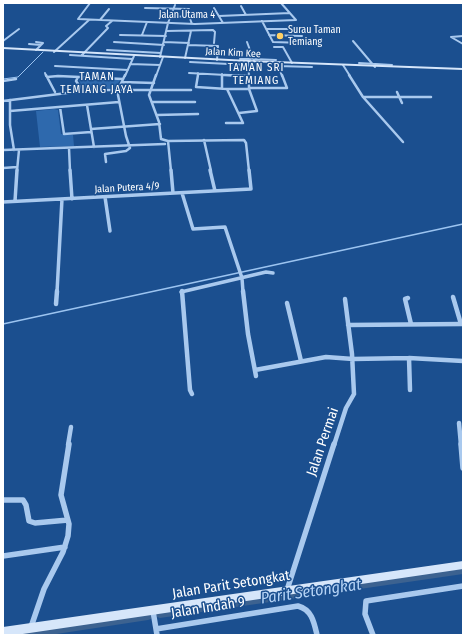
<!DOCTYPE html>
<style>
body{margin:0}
#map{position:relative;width:466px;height:638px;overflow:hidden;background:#1b4f8f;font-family:"Fira Sans Condensed",sans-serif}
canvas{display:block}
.frame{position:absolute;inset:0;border:4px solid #fff;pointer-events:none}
</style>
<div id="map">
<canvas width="466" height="638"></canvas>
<div class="frame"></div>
</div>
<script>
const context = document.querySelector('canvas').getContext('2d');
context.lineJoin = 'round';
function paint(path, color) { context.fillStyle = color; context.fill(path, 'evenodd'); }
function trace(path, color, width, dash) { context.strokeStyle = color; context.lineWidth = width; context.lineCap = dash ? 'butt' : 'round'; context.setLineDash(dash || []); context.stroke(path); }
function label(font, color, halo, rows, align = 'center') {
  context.font = font + ' "Fira Sans Condensed",sans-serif'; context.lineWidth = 3; context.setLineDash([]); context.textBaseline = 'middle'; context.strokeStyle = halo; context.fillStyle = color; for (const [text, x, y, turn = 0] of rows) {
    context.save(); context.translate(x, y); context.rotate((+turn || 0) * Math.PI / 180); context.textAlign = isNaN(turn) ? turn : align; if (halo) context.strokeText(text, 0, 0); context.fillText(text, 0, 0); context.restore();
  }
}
const green = new Path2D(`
 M82 78 120 80 115 88 83 89 79 80Z
 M54 109 58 110 61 134 73 135 74 146 40 147 36 111Z`);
const streamFar1 = new Path2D(`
 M3 79 18 77 43 52`);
const stream = new Path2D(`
 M3 324 463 224`);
const canal = new Path2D(`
 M463 566V574L160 618 157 617 156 614 157 611 160 610Z
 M148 612 151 613 152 616 151 619 148 620 50 635H18L20 632 23 631Z`);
const streetFar4 = new Path2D(`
 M90 3 78 19 195 24 296 20
 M281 3 296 20
 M241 6 246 15
 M145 8 189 9
 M214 8 223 23
 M219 16 290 13
 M170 17 189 16 192 24
 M100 20 109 9
 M262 21 273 42 304 43
 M266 29H296
 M167 31 213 30 215 32 214 43
 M120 35 166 36
 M142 35 147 22
 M269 35 302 36
 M463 36 451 37 463 44
 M3 41 19 29
 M353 41 375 67
 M36 42 43 43 36 50
 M114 42 164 45
 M164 42 189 43
 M247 42 254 61
 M29 44 41 45
 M188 45 218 46 217 60
 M274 47H283L292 63
 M107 50 161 53
 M54 52 89 20
 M70 55 132 59
 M82 55 108 28 106 26 112 21
 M160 57 168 23 175 5
 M185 58 191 31
 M240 59H251
 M253 59 276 60
 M248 61 249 76
 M190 62 248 65
 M277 63 282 76
 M359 63 392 65
 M130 64 160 65
 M343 65 350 76
 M55 66 128 70
 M278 66 312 67
 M45 73 46 76
 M189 73 244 76
 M222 74V76
 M125 76 134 56
 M156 76 163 57
 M198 76V73`);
const streetFar3 = new Path2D(`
 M46 75 55 92
 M156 75 149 95 159 122 161 139 168 141 244 140 246 143 249 171
 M198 75 196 87 227 89 243 123H226
 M222 75V88
 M224 75 249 76
 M249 75V88H287L282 75
 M349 75 363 97 403 142
 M47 77 58 76 123 79
 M78 77 76 81 83 91
 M3 81 16 79
 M122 82 154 83
 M227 89H249L257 111 239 113
 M397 92 402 103
 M363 97H431
 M10 100V125L14 150
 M3 101 91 90H191
 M153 102H195
 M87 105 94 147
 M60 107 64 134 91 132
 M10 111 119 102
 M157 115 198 114
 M91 129 160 124
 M204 140 211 171
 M168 141 171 171
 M69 148 70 171
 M3 150 165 144
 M106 162 105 154 126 151 130 148 126 136 118 95V90L125 75
 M3 168 17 167
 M17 171 19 150`);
const streetFar2 = new Path2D(`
 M70 170 72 199
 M171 170 173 193
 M210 170 215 191
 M182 193 193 229 225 227 242 278 243 292
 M105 197 110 231
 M15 201 17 170
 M3 202 251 189 249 170
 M57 292 62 199
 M181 292 266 272 273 273`);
const streetFar1 = new Path2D(`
 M182 291 190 390 192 394
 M243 291 248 334 256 376
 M453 297 461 324
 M408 298 405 299 411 324
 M287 303 301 361
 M56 304 57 291
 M348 325 463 324
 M409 358 410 390
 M255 370 326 357 353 359 409 358 463 361
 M459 423 461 445
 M68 445 71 427
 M334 445 346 408 354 394 352 354 345 299`);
const street = new Path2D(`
 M461 444 463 468
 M3 500H23L26 505 29 521 35 523 68 520
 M3 556 65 547
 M287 590 334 444
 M153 611 157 635
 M31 627 44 589 63 552 68 536 69 524 61 495 69 444
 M156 629 298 606C312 610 314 622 317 635
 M373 635 365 614 366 601 463 586`);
const secondary = new Path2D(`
 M3 47 248 60 463 68V70L248 62 3 49Z
 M463 561V569L16 635H3V627Z`);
const markers = [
 [280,36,4,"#ffd166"]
];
const farStreetnames = [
 ["Jalan Utama 4",187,15],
 ["Jalan Kim Kee",233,53,3],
 ["Jalan Putera 4/9",127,188,-3]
];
const farPoinames = [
 ["Surau Taman",288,30],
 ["Temiang",288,42]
];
const farNeighbourhoodnames = [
 ["TAMAN SRI",256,68],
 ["TEMIANG",256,81],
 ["TAMAN",97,77],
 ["TEMIANG JAYA",97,90]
];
const nearStreetnames = [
 ["Jalan Permai",323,442,-71],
 ["Jalan Parit Setongkat",231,585,-9],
 ["Jalan Indah 9",208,608,-9]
];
const nearWaternames = [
 ["Parit Setongkat",311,592,-8]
];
paint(green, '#2e69ad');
trace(streamFar1, '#9cc4f0', 1);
trace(stream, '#9cc4f0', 1.5);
paint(canal, '#3c6290');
trace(streetFar4, '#a9c9ee', 2);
trace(streetFar3, '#a9c9ee', 2.5);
trace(streetFar2, '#a9c9ee', 3.5);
trace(streetFar1, '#a9c9ee', 4.5);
trace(street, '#a9c9ee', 5.5);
paint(secondary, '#d6e6fa');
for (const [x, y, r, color] of markers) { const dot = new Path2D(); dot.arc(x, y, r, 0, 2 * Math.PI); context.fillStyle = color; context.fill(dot); trace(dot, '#1b4f8f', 1.5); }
label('10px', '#fff', '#1b4f8f', farStreetnames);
label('10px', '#fff', '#1b4f8f', farPoinames, 'left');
context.letterSpacing = '1px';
label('11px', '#fff', '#1b4f8f', farNeighbourhoodnames);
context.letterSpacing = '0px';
label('14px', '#fff', '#1b4f8f', nearStreetnames);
label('italic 16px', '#b5d3f5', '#1b4f8f', nearWaternames);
</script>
